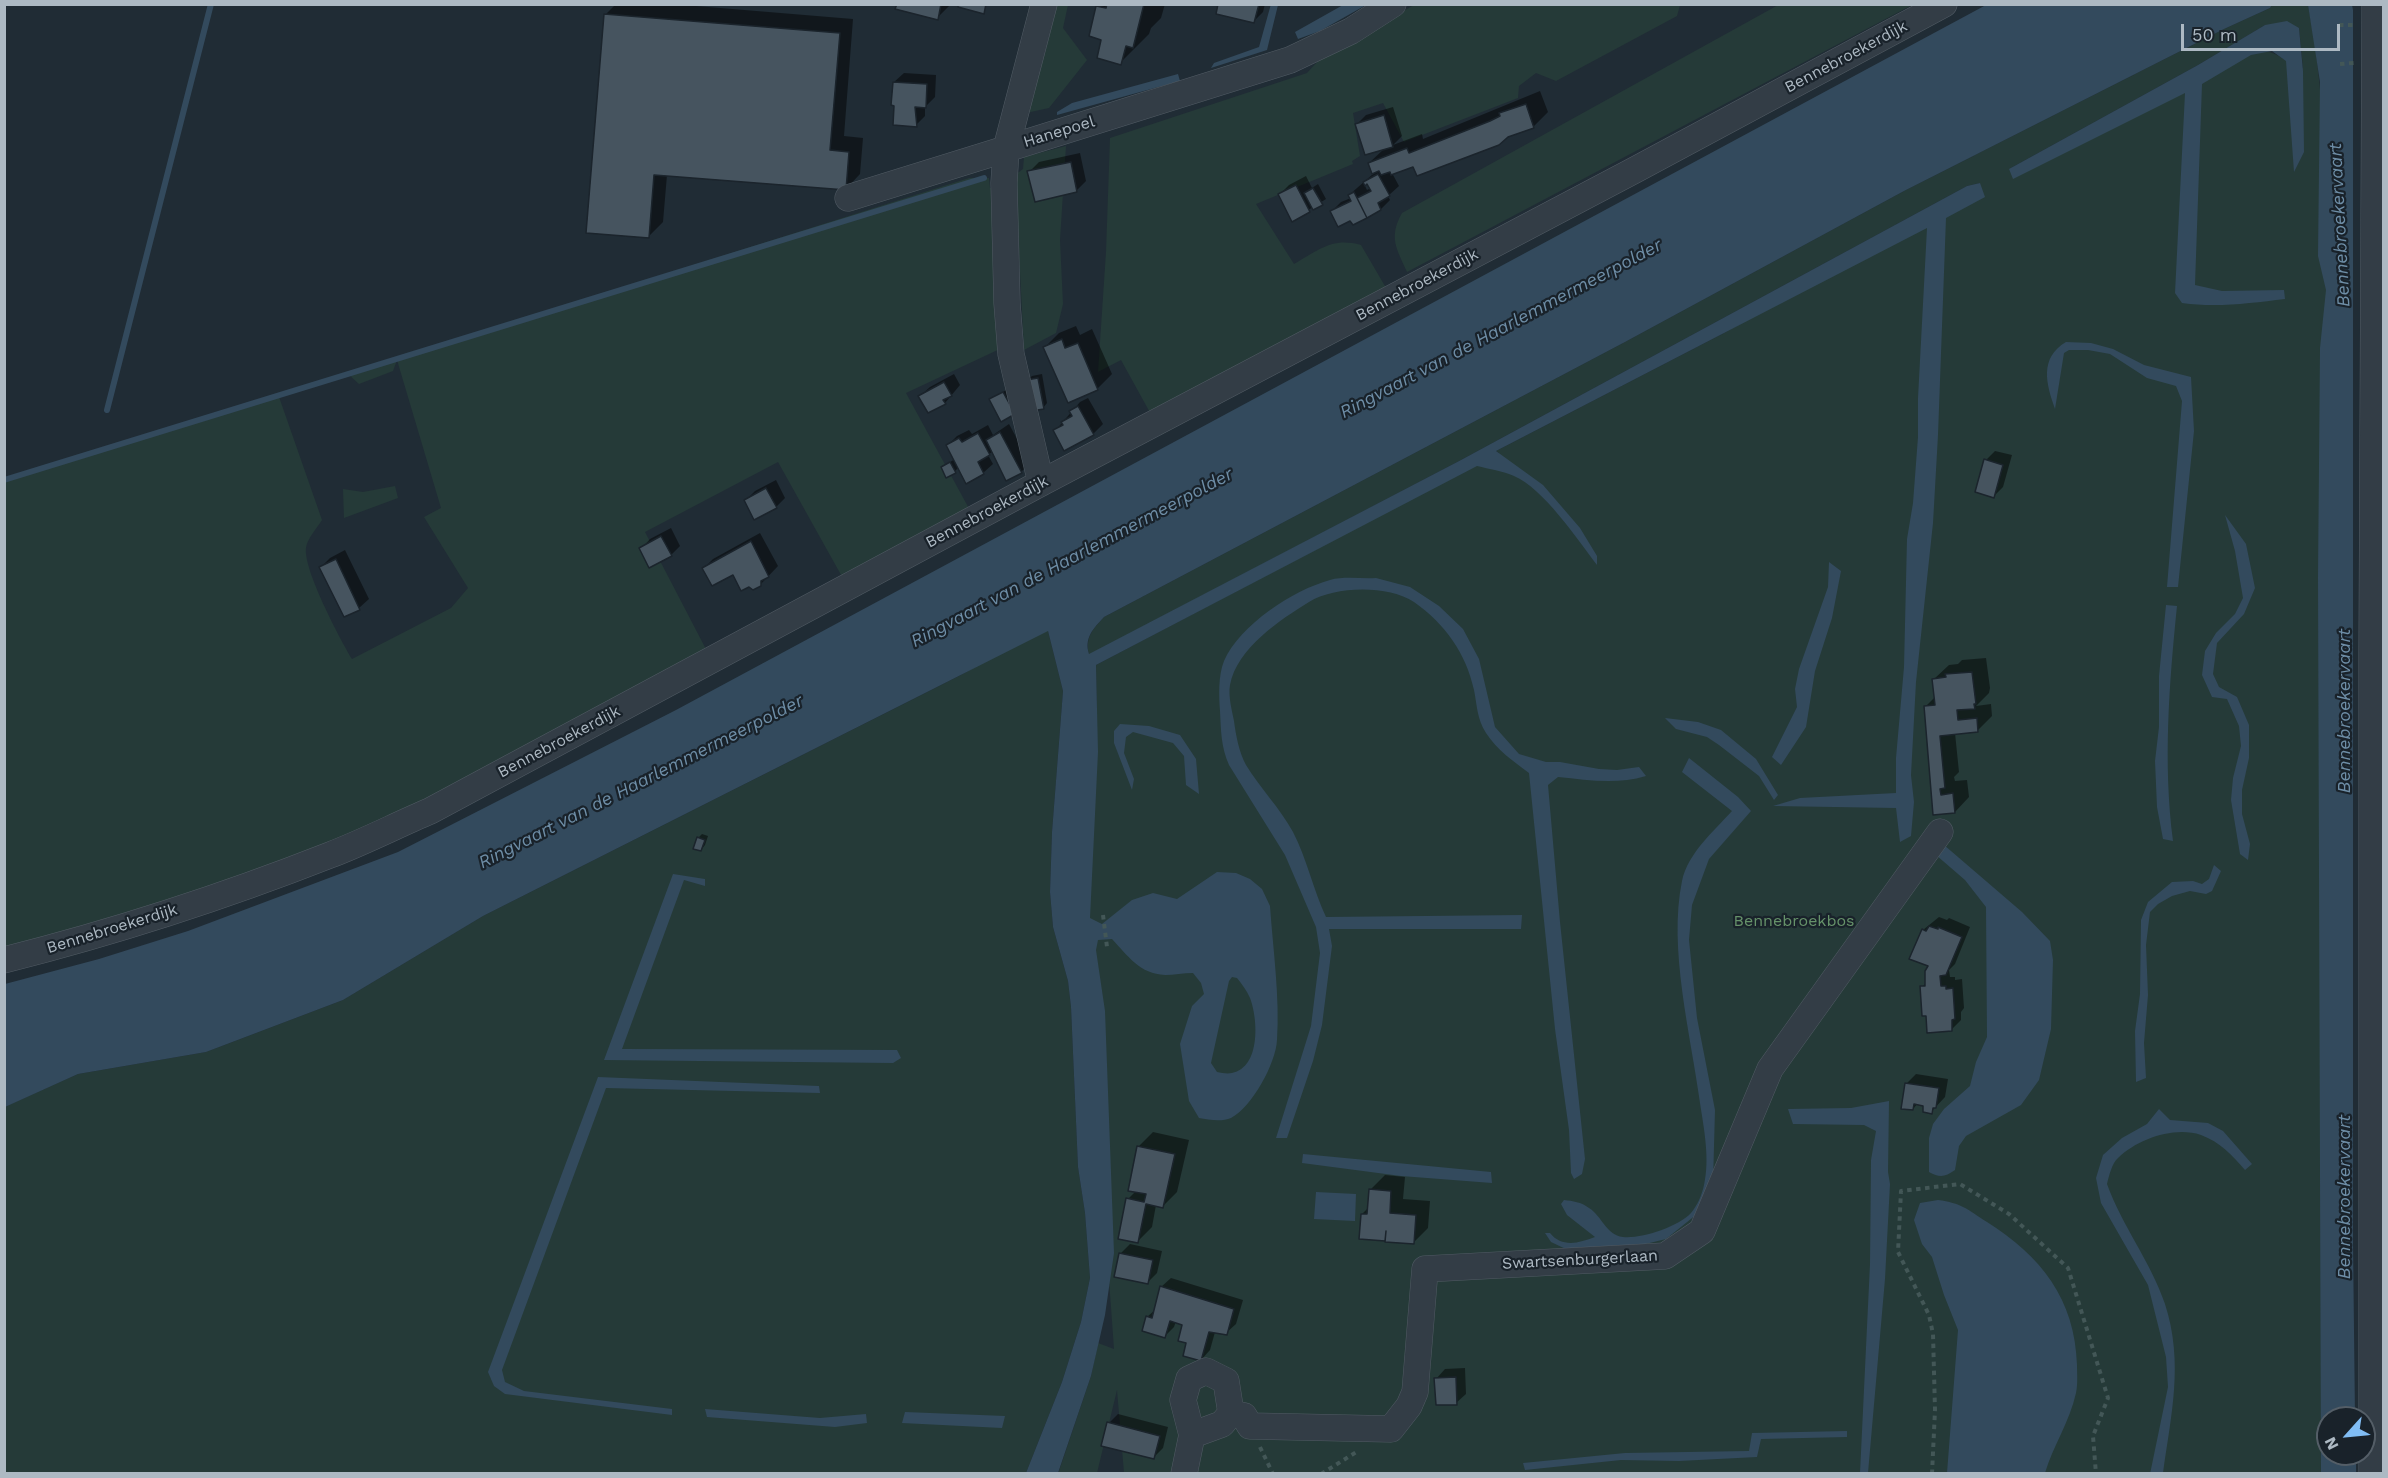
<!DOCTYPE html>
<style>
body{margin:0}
#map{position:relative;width:2388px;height:1478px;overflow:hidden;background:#202c35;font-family:"Work Sans",sans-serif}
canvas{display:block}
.frame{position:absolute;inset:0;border:6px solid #adb9c3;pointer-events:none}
.north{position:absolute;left:2316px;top:1406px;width:60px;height:60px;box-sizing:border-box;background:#19222a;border:2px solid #545e67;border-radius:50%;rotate:243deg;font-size:16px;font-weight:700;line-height:24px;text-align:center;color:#adb9c3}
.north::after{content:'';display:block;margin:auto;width:21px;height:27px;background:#81bdf4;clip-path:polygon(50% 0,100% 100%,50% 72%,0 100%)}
.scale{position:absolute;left:2181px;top:24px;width:159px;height:27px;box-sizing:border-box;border:3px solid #adb9c3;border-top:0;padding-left:8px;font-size:18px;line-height:21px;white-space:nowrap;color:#adb9c3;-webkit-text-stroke:4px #19222a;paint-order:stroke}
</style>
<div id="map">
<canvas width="2388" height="1478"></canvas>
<div class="frame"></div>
<div class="north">N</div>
<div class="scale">50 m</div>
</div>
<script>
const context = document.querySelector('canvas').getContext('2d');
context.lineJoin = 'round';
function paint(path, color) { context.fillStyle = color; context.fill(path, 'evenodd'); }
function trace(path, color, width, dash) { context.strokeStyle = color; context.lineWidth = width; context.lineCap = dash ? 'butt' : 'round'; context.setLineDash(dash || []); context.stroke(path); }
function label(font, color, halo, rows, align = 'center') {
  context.font = font + ' "Work Sans",sans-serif'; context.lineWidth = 4.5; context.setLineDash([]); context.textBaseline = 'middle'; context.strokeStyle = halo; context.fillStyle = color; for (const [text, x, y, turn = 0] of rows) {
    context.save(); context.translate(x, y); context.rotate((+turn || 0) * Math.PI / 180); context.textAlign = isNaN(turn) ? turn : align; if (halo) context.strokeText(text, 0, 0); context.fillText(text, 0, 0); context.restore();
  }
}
const green = new Path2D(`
 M1780 4 1912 5 1407 272C1397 249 1388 238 1402 213Z
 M1056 5H1068L1063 28 1087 60 1049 108 1003 118 1021 48 1045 53Z
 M1414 5H1680L1677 16 1556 81 1536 73 1519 86 1518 98 1404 142 1383 103 1353 113 1360 156 1352 161 1353 164 1256 204 1294 264C1319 250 1332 237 1361 245L1389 293 1153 418 1121 360 1098 372 1106 252 1110 138 1307 73 1318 61Z
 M2272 5H2308L2315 43 2321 98 2326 109 2328 1454 2340 1473H1124L1117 1390 1097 1473 1058 1474 1091 1376 1098 1343 1114 1349 1101 1169 1085 872 1097 731 1096 665 1499 453 1496 451 1726 332 1980 183 1967 186 1461 460 1089 655C1085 637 1093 629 1104 617L1625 342 1904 191 2224 29 2270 8ZM2265 25 2299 28 2303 68C2285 61 2274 51 2256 48L2009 169 2198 65Z
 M1066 146 1060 240 1063 304 1056 333 1024 350 1015 175 1023 169 1024 157Z
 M969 178H989L990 188 996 187 1004 347 906 393 972 514 845 582 778 462 645 532 709 655 351 840 5 956V479L278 394 322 520C317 528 307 539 306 548 303 569 340 639 352 659L451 608 468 588 424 517 441 508 397 360 393 371 359 384 348 374Z
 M395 486 398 498 344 518 343 489 363 492Z
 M1038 630 1048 631 1063 691 1052 832 1050 892 1053 927 1068 981 1071 1007 1078 1167 1085 1213 1090 1278 1081 1322 1062 1382 1026 1473H5L4 1107 78 1074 206 1052 343 1000 483 916 961 675Z`);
const water = new Path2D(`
 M1271 4 1278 5 1267 50 1211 68 1214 63 1259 47Z
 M1343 5H1366L1320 31 1298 39 1295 32Z
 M1986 5H2272L2270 8 2224 29 1904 191 1625 342 1104 617C1093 629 1084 638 1089 654L1461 460 1967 186 1980 183 1985 197 1946 218 1938 435 1933 523 1916 682 1911 775 1914 802 1911 836 1900 842 1896 808 1773 806 1800 798 1896 793V758L1904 667 1907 539 1913 503 1918 437V398L1927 228 1496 451 1543 485 1580 528 1597 556V565C1578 540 1543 488 1514 476 1503 471 1489 469 1477 466L1096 665 1098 752 1090 918 1102 924 1132 900 1153 893 1177 899 1217 872 1236 873 1250 879 1262 889 1270 906C1273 949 1280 998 1277 1040 1276 1063 1252 1107 1231 1118 1222 1122 1209 1120 1199 1118L1189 1101 1180 1044 1192 1006 1204 994 1201 983 1193 973C1183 973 1174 975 1165 975 1140 974 1128 956 1112 939L1098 940 1096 950 1105 1011 1114 1253 1105 1315 1091 1376 1058 1473H1026L1062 1382 1081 1322 1090 1278 1085 1213 1078 1167 1071 1007 1068 981 1053 927 1050 892 1052 832 1063 691 1048 631 483 916 343 1000 206 1052 78 1074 5 1107V984L99 959 188 931 398 852 676 710ZM1232 977 1237 978C1242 984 1247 991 1250 998 1258 1019 1261 1067 1232 1073 1227 1074 1222 1073 1217 1072L1211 1063 1229 981Z
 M2308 5H2352L2353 10V1242L2355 1418H2328V1454H2356V1474L2321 1473 2318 577 2320 348 2326 290 2318 256 2320 82Z
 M2287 21 2299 28 2303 71 2304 152 2294 172 2286 61 2272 51 2251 55 2202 84 2195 285 2222 291 2284 290 2285 299C2251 303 2217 308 2182 303L2175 293 2185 93 2013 179 2009 169 2198 65 2265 25Z
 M1178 74 1180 81 1057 115V112L1072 103Z
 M2066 342 2091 343 2113 349 2144 365 2191 377 2194 431 2178 587H2167L2182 401 2176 386 2147 378 2110 354 2088 350H2069L2064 353 2055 409C2046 384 2039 358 2066 342Z
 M2225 515 2246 544 2255 588 2244 614 2217 643 2213 674 2219 687 2237 697 2249 725V758L2242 790V814L2250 844 2248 860 2240 854 2231 800 2233 778 2241 746 2239 726 2227 699 2212 697 2202 675 2205 651 2216 633 2235 614 2243 598 2235 551Z
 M1829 562 1841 571 1832 618 1815 671 1806 727 1781 765 1772 757 1797 707 1795 689 1799 669 1828 587Z
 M1376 578 1410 587 1439 606 1463 629 1479 659 1495 727 1519 754 1546 762H1560L1599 769 1617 770 1639 767 1646 776C1616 785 1588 780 1558 777L1548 785 1560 922 1585 1159 1582 1174 1574 1179 1571 1173 1569 1130 1555 1029 1529 773C1513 761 1497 750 1486 733 1477 719 1477 705 1474 690 1466 653 1445 624 1414 602 1388 585 1335 586 1309 602 1280 620 1237 648 1230 685 1228 696 1232 711 1234 721 1236 736 1239 752 1246 765 1260 788 1280 808 1293 832 1307 859 1313 889 1326 917L1522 915 1521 929H1329L1332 946 1322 1025 1313 1061 1287 1138H1276L1311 1026 1320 953 1316 927 1285 855 1229 765C1221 747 1221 731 1220 711 1219 696 1218 676 1224 661 1240 625 1293 590 1330 580 1344 576 1362 579 1376 578Z
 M2166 605 2177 606C2169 685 2163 763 2173 841L2163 839 2157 807 2155 761 2159 727V676Z
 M1665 718 1698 722 1721 730 1756 759 1778 795 1774 800 1759 776 1719 745 1707 737 1676 729Z
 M1120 724 1149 726 1180 735 1196 759 1199 794 1186 785 1184 756 1173 743 1133 732 1126 737 1124 753 1134 779 1132 790 1114 743V731Z
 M1689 758 1738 797 1751 811 1709 859 1692 905 1689 940 1697 1018 1715 1110 1713 1183 1702 1210 1666 1239 1633 1247 1570 1251 1551 1242 1545 1233H1550C1562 1248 1579 1243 1595 1237L1567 1215 1561 1204 1564 1200C1573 1201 1581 1202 1589 1208 1602 1216 1606 1235 1623 1237 1641 1239 1678 1227 1691 1213 1697 1206 1702 1195 1704 1185 1710 1159 1704 1129 1700 1103 1691 1035 1668 949 1682 881 1688 853 1714 831 1732 811L1682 772Z
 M1944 845 2022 912 2050 941 2053 960 2051 1029 2039 1080 2021 1105 1966 1136 1959 1146 1955 1170C1945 1177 1940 1178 1929 1172V1138L1933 1124 1944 1109 1970 1086 1976 1062 1987 1037 1986 907 1965 880 1936 855Z
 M2214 865 2221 871 2212 891 2206 894 2190 891 2172 896 2158 904 2150 912 2146 945 2148 995 2144 1043 2146 1078 2136 1082 2135 1031 2140 994 2141 920 2148 902 2172 882 2193 881 2202 884 2209 879Z
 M673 874 705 879V886L684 880 622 1049 897 1050 901 1058 893 1063 604 1060Z
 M598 1077 819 1086 820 1093 606 1088 502 1370 505 1382 524 1391 672 1409V1415L505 1394 494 1386 488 1372Z
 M1889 1101 1888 1172 1890 1184 1885 1279 1868 1473H1860L1870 1264 1871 1160 1876 1131 1864 1125 1793 1124 1788 1109 1851 1108Z
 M2159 1109 2170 1120 2208 1123 2223 1131 2252 1164 2245 1170C2232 1155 2220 1142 2201 1135 2174 1126 2138 1139 2118 1158 2112 1163 2109 1176 2107 1184 2122 1226 2151 1262 2165 1304 2184 1363 2171 1415 2163 1473L2150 1474 2168 1387 2166 1357 2148 1285 2101 1203 2096 1178 2103 1155 2122 1138 2147 1124Z
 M1303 1154 1491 1172 1492 1183 1401 1176 1302 1163Z
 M1316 1192 1356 1194 1355 1221 1314 1219Z
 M1938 1200C1961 1203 1967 1209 1987 1222 2041 1256 2075 1299 2077 1365 2077 1374 2078 1384 2076 1393 2070 1421 2053 1446 2045 1473H1947L1958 1330 1944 1295 1932 1257 1922 1244 1914 1220 1920 1203Z
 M705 1409 820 1418 866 1414 867 1423 835 1427 707 1417Z
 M905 1412 1005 1416 1002 1428 902 1423Z
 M1847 1431V1437L1761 1439 1757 1457 1679 1461 1621 1460 1525 1470 1523 1463 1625 1453 1749 1451 1752 1433Z`);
const shadow = new Path2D(`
 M616 4H672L853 19 844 136 863 138 860 174 846 189 667 175 663 222 649 236 605 15Z
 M898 4H951L937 18Z
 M1100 4H1165L1161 18 1151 28 1149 34 1120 63 1103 38 1098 7Z
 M1220 4H1265L1263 12 1254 21Z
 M904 73 936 75 935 97 925 107V116L916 125 894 82Z
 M1540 91 1548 112 1533 127 1392 173 1399 186 1388 196 1390 200 1381 209 1351 219 1332 211 1341 202 1351 198 1349 195 1373 174 1369 163 1385 148 1357 124 1366 115 1393 107 1402 136 1393 145 1422 134 1423 139ZM1368 182 1371 188 1367 190 1364 184Z
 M1080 153 1086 181 1077 190 1036 200 1029 172 1039 162Z
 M1306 176 1312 188 1318 184 1326 199 1292 220 1279 195 1289 185Z
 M1076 326 1080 335 1092 329 1112 374 1098 388 1068 401 1044 348 1059 333Z
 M954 374 960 385 945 403 920 396 930 387Z
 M1042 374 1047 403 1043 408 1027 380 1032 376Z
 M1008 389 1019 409 991 399Z
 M1088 398 1103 424 1093 434 1065 449 1055 431 1080 402Z
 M1009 424 1030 463 1021 472 993 451 988 455 993 464 983 473 959 467 955 471 942 467 955 459 948 445 957 436 969 430 972 434 988 425 993 435Z
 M1995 451 2012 455 2003 487 1994 496 1986 460Z
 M776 480 785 498 776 507 745 501 755 491Z
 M671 528 680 546 671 555 641 549 650 539Z
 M760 533 778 566 760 585 734 573 704 568 713 559Z
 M345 550 369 599 359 608 344 615 321 567 330 558Z
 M1986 658 1990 688 1989 693 1976 706 1991 704 1992 716 1978 730 1955 733 1959 772 1954 777 1955 781 1967 780 1969 797 1955 812 1935 814 1925 707 1936 696 1934 679 1949 665 1958 664 1962 660Z
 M702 834 708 836 705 845 701 850 698 838Z
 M1939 917 1947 920 1949 918 1970 927 1955 964 1949 970 1950 977H1955V980L1962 979 1964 1008 1961 1012V1020L1951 1030 1927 1014 1922 987 1927 982 1931 966 1923 930Z
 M1916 1074 1948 1079 1945 1097 1931 1112 1925 1104 1918 1103 1913 1109 1906 1084Z
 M1153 1132 1189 1140 1177 1192 1163 1206 1156 1205 1152 1227 1137 1242 1128 1199 1136 1191 1138 1147Z
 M1385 1175 1405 1177 1403 1199 1430 1201 1428 1228 1413 1243 1360 1238 1362 1214 1369 1207 1370 1190Z
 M1130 1244 1162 1251 1157 1273 1148 1282 1120 1254Z
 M1171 1278 1243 1300 1236 1324 1226 1333 1215 1332 1210 1350 1201 1360 1188 1342 1184 1324 1176 1321 1174 1327 1165 1336 1147 1317 1156 1309 1161 1287Z
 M1465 1368 1466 1394 1456 1403 1436 1379 1445 1369Z
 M1118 1414 1168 1427 1163 1448 1153 1458 1109 1423Z`);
const stream = new Path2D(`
 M107 410 211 4
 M4 480 984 178`);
const building = new Path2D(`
 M897 4H941L938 20 895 9Z
 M958 4H986L984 14 958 7Z
 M1107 4H1144L1133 48 1126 46 1121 65 1097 58 1101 40 1089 36 1096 6 1106 8Z
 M1218 4H1259L1254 23 1216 14Z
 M604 14 840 33 830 150 849 152 846 190 654 175 649 238 586 233Z
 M893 82 927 84 926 108 915 107 917 127 893 125 894 106 891 105Z
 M1526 104 1534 128 1508 137 1499 145 1417 176 1413 167 1391 175 1390 172 1381 175 1379 171 1372 174 1368 163 1407 148 1409 153 1490 121 1500 116 1499 113Z
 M1384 115 1393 147 1365 155 1355 124Z
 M1071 162 1077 192 1035 202 1027 171Z
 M1378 174 1390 196 1378 203 1381 210 1367 218 1357 198 1371 191 1367 184 1365 186 1363 182Z
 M1296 185 1310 212 1292 222 1278 194Z
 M1313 188 1323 205 1313 210 1304 193Z
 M1354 192 1367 218 1353 225 1350 221 1338 227 1330 211 1351 201 1348 195Z
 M1062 339 1065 348 1078 343 1098 390 1068 403 1043 347Z
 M1038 378 1044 409 1031 411 1026 380Z
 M944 382 952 396 943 400 946 404 928 413 918 396Z
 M1003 392 1015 414 1001 422 989 399Z
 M1078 406 1094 435 1064 451 1053 430 1063 425 1061 422 1072 416 1069 411Z
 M1000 432 1022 473 1006 481 986 440Z
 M978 433 990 455 978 462 984 474 966 484 946 445 959 438 962 442Z
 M1984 459 2003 465 1994 498 1975 492Z
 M950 462 956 473 946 478 941 467Z
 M766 488 777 508 754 520 744 500Z
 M661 536 672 556 649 568 639 548Z
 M751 541 769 577 761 581V586L753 590 749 587 741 591 733 575 712 586 702 568Z
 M336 559 360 610 344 617 319 567Z
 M1972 672 1976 704H1974L1975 709 1957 710 1958 720 1977 718 1978 732 1940 736 1945 788 1940 789 1941 795 1953 793 1955 813 1933 815 1924 706 1935 705 1932 679 1946 677 1945 674Z
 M697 837 705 840 701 851 693 849Z
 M1929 926 1938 929V927L1962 937 1946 975 1940 976 1941 986H1946V989L1953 988 1955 1019 1952 1020V1031L1927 1033 1926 1016H1922L1920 986H1925V971L1928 966 1909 959 1922 929 1926 931Z
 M1905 1083 1939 1088 1936 1108H1933L1932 1114 1923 1112V1106L1914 1104 1913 1110 1901 1109Z
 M1137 1146 1175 1154 1163 1208 1146 1204 1138 1243 1118 1239 1126 1198 1144 1202 1146 1194 1128 1191Z
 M1369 1189 1391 1191 1390 1213 1416 1215 1414 1244 1385 1242 1386 1231 1385 1241 1359 1239 1361 1214H1367Z
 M1119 1253 1153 1260 1148 1284 1114 1277Z
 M1160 1286 1234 1309 1227 1335 1209 1332 1201 1361 1183 1356 1186 1343 1178 1341 1182 1325 1170 1321 1165 1338 1142 1331 1146 1316 1152 1318Z
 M1456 1377 1457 1405H1436L1434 1378Z
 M1107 1422 1160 1436 1154 1459 1101 1446Z`);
const path = new Path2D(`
 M2339 25H2353
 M2340 64 2354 63
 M1103 915 1107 947
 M1260 1447 1273 1474
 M1321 1474 1358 1451
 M1932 1474 1935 1410 1933 1334 1929 1315 1898 1252 1901 1191 1960 1184 2009 1214 2068 1268 2108 1398 2093 1436 2096 1474`);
const minor = new Path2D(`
 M848 198 1006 149 1044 4
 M1041 483 1011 354 1007 303 1004 183 1006 149 1290 60 1351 31 1393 4
 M4 960C115 932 223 897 330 855 364 842 397 825 430 811L1041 483 1633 171 1944 4
 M1192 1435 1183 1400 1189 1379 1206 1371 1226 1381 1231 1413
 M1184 1474 1192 1435 1222 1424 1231 1413 1244 1416 1250 1426 1391 1429 1409 1406 1415 1392 1425 1269 1665 1256 1702 1231 1770 1069 1940 832
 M2372 1474V652L2375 4`);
const streetNames = [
 ["Bennebroekerdijk",1846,57,-28],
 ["Hanepoel",1059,132,-17],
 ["Bennebroekerdijk",1417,285,-28],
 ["Bennebroekerdijk",987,512,-28],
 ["Bennebroekerdijk",559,742,-28],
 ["Bennebroekerdijk",112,929,-17],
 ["Swartsenburgerlaan",1580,1260,-3]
];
const parkNames = [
 ["Bennebroekbos",1794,921]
];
const waterNames = [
 ["Bennebroekervaart",2340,225,-93],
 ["Ringvaart van de Haarlemmermeerpolder",1501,329,-28],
 ["Ringvaart van de Haarlemmermeerpolder",1072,558,-28],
 ["Bennebroekervaart",2345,711,-90],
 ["Ringvaart van de Haarlemmermeerpolder",641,782,-27],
 ["Bennebroekervaart",2345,1197,-90]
];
paint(green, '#253a38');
paint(water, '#334a5d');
paint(shadow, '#0007');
trace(stream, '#334a5d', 6);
paint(building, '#46545f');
trace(building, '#1b242c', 1.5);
trace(minor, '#515b64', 27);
trace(path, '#435757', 4, [4.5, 4.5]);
trace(minor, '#333d46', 26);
label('16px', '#adb9c3', '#19222a', streetNames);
label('16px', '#66926a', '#19222a', parkNames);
label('italic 18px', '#6e8ea7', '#19222a', waterNames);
</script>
